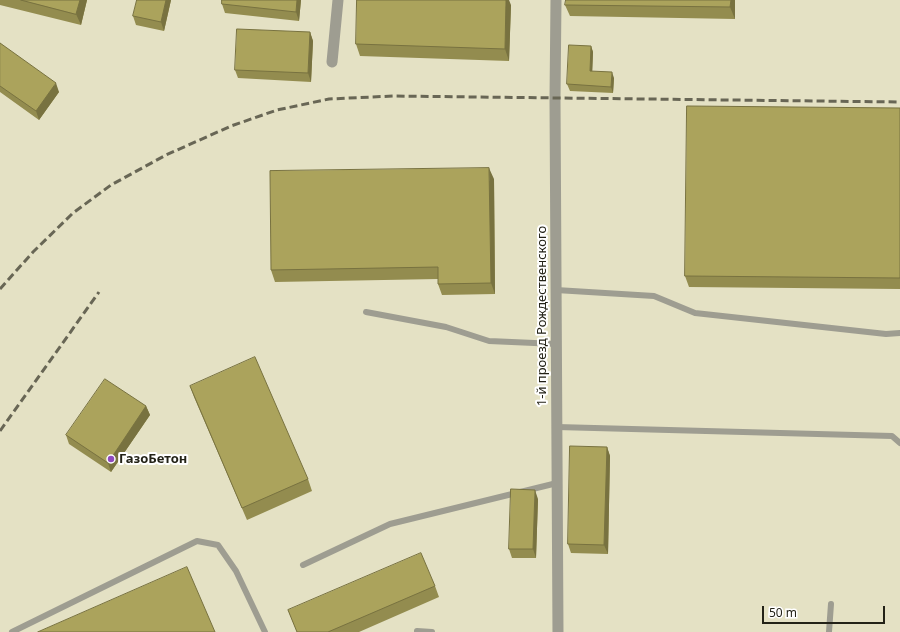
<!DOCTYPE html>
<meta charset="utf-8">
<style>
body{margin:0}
#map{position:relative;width:900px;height:632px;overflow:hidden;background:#e4e1c4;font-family:"Noto Sans",sans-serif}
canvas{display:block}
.scale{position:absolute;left:762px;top:606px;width:123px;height:18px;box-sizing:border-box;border:2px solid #232217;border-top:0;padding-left:5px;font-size:12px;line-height:14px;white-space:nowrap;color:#232217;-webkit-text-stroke:3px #fff;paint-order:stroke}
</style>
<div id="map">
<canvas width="900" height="632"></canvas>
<div class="scale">50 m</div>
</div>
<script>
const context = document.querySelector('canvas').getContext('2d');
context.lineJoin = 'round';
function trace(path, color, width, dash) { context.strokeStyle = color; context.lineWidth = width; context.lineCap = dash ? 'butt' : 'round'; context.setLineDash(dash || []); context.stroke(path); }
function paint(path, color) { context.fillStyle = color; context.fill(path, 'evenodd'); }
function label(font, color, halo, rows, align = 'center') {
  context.font = font + ' "Noto Sans",sans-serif'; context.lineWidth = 4; context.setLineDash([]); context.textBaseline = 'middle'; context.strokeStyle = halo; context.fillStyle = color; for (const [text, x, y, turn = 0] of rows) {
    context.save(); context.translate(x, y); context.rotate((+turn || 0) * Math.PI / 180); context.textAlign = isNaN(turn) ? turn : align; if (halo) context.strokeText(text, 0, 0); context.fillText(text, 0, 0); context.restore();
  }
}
const service = new Path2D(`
 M556 290 654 296 695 313 886 334 900 333
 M366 312 446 327 489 341 557 344
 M557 427 892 436 900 443
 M303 565 390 524 557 483
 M417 631 432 632
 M12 632 197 541 218 545 236 571 265 632
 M829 632 831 604`);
const minor = new Path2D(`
 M556 0 555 99 558 632
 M332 62 338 0`);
const rail = new Path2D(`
 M0 289 33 252 73 213 111 185 166 155 231 126 277 110 329 99 393 96 900 102
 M0 431 99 292`);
const wall = new Path2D(`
 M0 0H87L81 25 0 5Z
 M137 0H171L164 31 136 25 133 16Z
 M222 0H301L299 21 225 13 222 4Z
 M735 0V19L570 16 565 5Z
 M511 5 509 61 360 56 356 44Z
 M310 32 313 41 311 82 238 78 235 70Z
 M0 43 59 92 39 120 0 92Z
 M591 46 593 52 592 72 614 78 613 93 570 91 567 84Z
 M900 108V289L689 287 685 276Z
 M494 179 495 294 442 295 438 284V279L275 282 271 270Z
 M190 386 308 479 312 491 247 520 194 397Z
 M146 406 150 415 111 472 69 444 66 435Z
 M607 447 610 456 608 554 571 553 568 544Z
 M538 499 536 558H512L509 549Z
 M435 586 439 597 359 632H297L288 610Z`);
const shadedWall = new Path2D(`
 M80 0H87L81 25 76 14Z
 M166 0H171L164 31 161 22Z
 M297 0H301L299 21 296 12Z
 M506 0H509L511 5 509 61 505 49Z
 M731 0H735V19L730 7Z
 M310 32 313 41 311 82 308 73Z
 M591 46 593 52 592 78 590 71Z
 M612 72 614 78 613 93 611 87Z
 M56 83 59 92 39 120 36 111Z
 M489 168 494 179 495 294 491 283Z
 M146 406 150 415 111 472 108 463Z
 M607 447 610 456 608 554 604 545Z
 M535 490 538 499 536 558 533 549Z`);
const building = new Path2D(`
 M21 0H80L76 14Z
 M137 0H166L161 22 133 16Z
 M222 0H297L296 12 222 4Z
 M357 0H506L505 49 356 44Z
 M566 0H731L730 7 565 5Z
 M237 29 310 32 308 73 235 70Z
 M0 43 56 83 36 111 0 86Z
 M569 45 591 46 590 71 612 72 611 87 567 84Z
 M687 106 900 108V278L685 276Z
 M489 168 491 283 438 284V267L271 270 270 171Z
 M255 357 308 479 242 508 190 386Z
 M105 379 146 406 108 463 66 435Z
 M570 446 607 447 604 545 568 544Z
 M511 489 535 490 533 549H509Z
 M421 553 435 586 328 632H297L288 610Z
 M187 567 215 632H38Z`);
const markers = [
 [111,459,4,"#8f4abe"]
];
const streetNames = [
 ["1-й проезд Рождественского",542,316,-90]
];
const poiNames = [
 ["ГазоБетон",119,459]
];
trace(service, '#9e9d91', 6);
trace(minor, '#9e9d91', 11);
trace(rail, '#686655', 3, [8, 4]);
paint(wall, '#938c4f');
paint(shadedWall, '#787240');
paint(building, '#aba35c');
trace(building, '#787240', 1);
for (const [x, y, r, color] of markers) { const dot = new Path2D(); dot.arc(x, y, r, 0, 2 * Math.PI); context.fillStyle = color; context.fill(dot); trace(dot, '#fff', 1.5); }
label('13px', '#232217', '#fff', streetNames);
label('bold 13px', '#232217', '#fff', poiNames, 'left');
</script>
